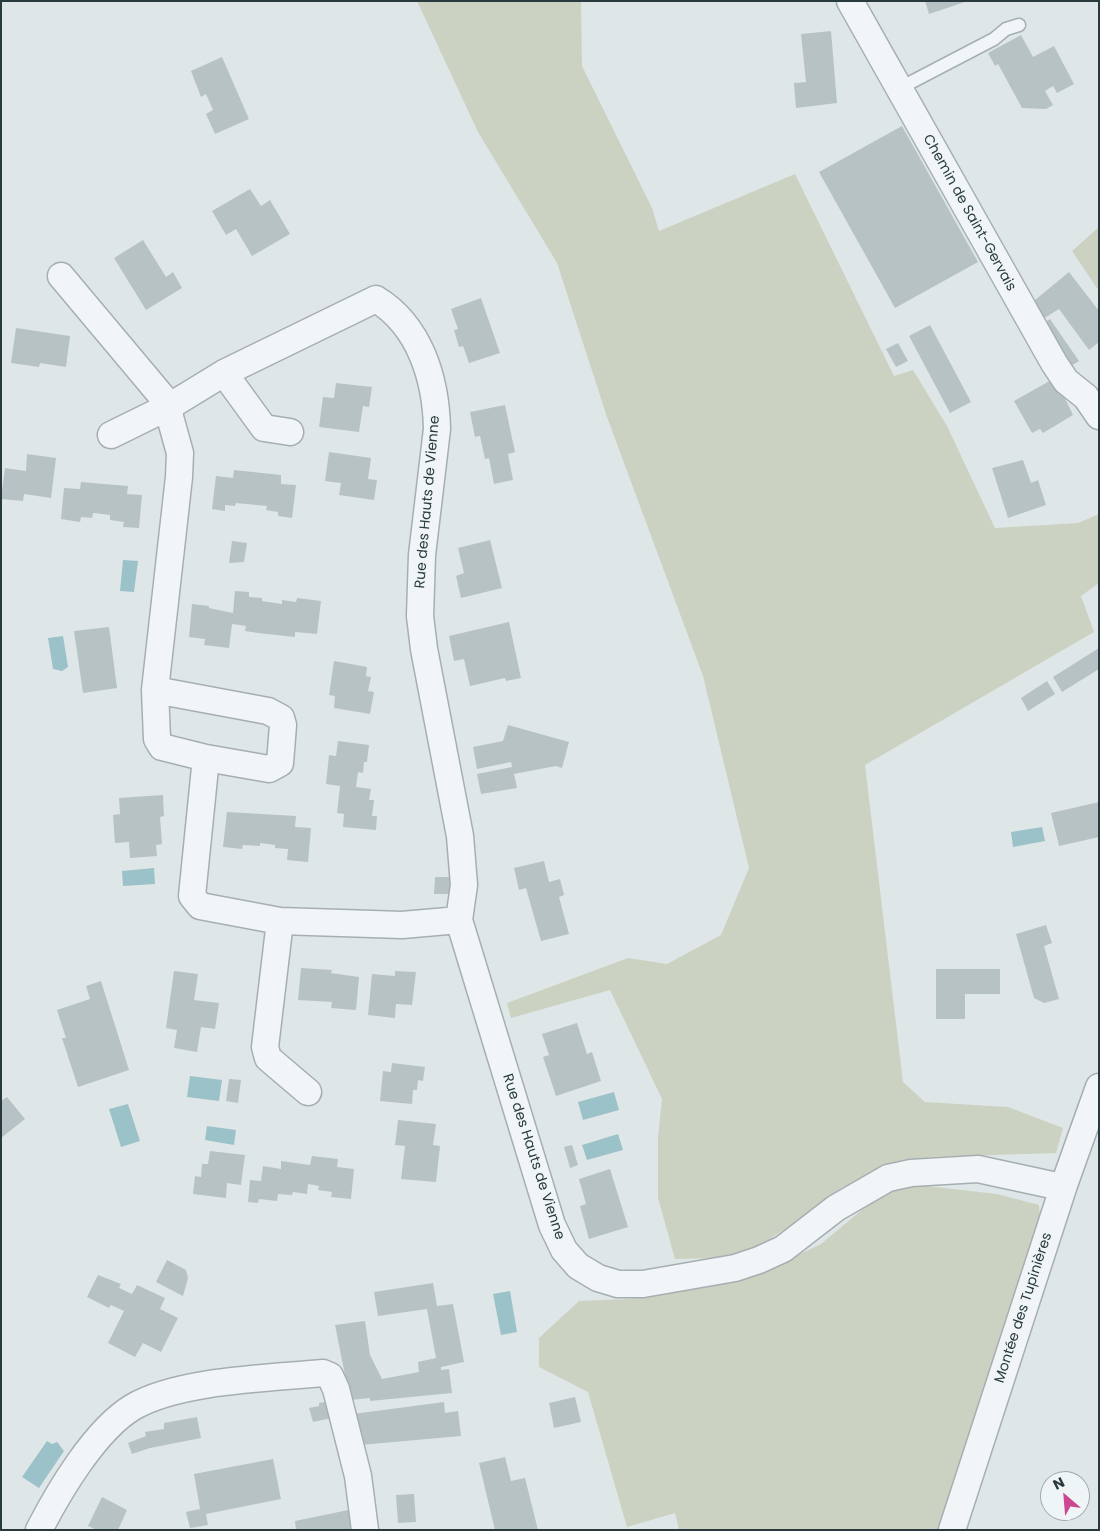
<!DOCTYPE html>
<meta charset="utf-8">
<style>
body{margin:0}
#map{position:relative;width:1100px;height:1531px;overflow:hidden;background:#dfe6e8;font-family:Poppins,sans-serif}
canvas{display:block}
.frame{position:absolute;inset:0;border:2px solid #293a3f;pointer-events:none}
.north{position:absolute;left:1040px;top:1471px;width:50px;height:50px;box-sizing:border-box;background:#eff5f6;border:1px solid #a0aaad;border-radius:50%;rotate:333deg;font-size:14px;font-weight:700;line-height:20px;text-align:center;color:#293a3f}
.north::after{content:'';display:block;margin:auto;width:18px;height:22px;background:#cb478f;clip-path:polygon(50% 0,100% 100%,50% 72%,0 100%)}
</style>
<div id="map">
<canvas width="1100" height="1531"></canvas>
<div class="frame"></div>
<div class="north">N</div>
</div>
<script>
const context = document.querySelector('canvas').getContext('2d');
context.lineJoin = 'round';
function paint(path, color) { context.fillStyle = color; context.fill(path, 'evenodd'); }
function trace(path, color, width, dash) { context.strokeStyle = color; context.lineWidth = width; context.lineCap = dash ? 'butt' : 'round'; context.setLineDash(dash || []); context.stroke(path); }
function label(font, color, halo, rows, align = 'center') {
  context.font = font + ' Poppins,sans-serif'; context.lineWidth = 4; context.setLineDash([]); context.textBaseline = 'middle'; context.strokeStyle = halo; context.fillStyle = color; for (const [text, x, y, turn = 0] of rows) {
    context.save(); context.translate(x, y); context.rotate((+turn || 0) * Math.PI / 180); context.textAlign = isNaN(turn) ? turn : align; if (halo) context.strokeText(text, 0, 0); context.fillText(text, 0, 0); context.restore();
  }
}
const green = new Path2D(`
 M417 1H581L582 66 652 208 659 231 795 174 894 376 913 370 947 426 995 528 1078 523 1099 514V583L1081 596 1094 632 865 765 903 1082 925 1102 1008 1107 1063 1128 1056 1153 930 1157 885 1169 841 1188 799 1220 759 1246 729 1258 675 1259 658 1198V1137L662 1099 610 990 511 1018 507 1003 628 958 667 964 721 935 749 868 703 676 607 417 557 263 478 132Z
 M1099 227V291L1072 251Z
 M926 1186 997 1194 1039 1205 1040 1217 940 1530H679L675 1513 627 1527 588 1392 539 1367V1338L579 1301 630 1299 681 1290 785 1261 821 1244 870 1203 900 1188Z`);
const water = new Path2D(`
 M123 560 138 561 134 592 120 591Z
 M63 636 68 667 62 671 53 669 48 638Z
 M1042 827 1045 841 1013 847 1011 832Z
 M154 868 155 884 123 886 122 871Z
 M190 1076 222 1080 219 1101 187 1097Z
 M614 1092 619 1110 583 1120 578 1102Z
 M128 1104 140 1141 121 1147 109 1109Z
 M207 1126 236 1130 234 1145 205 1140Z
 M618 1134 623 1150 587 1160 582 1145Z
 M510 1291 517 1332 501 1335 493 1294Z
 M47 1441 52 1444 57 1442 64 1451 39 1488 22 1477Z`);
const building = new Path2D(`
 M925 1H965V2L929 14Z
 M831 31 837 103 796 108 794 83 806 82 801 34Z
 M1021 35 1033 57 1054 46 1074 84 1057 93 1053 86 1045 91 1053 105 1046 109 1022 108 998 64 995 66 988 53Z
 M222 57 249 119 215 134 206 114 213 110 206 94 201 97 191 71Z
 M902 126 978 262 895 308 819 172Z
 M250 189 261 206 270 200 290 234 252 256 236 229 226 235 212 211Z
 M143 240 166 277 173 272 182 288 146 310 114 258Z
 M1069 272 1099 311V342L1089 350 1059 309 1038 322 1029 305Z
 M481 298 500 353 469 363 463 346 459 347 454 330 458 329 451 309Z
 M1050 319 1079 361 1066 369 1040 325Z
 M930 325 971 402 950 413 909 336Z
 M16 328 70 336 66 367 40 363 39 367 11 363Z
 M898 343 908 361 896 367 886 349Z
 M1055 378 1073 415 1043 433 1040 429 1032 433 1014 401Z
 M336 383 372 387 369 407 363 406 359 432 319 427 323 397 334 398Z
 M505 405 515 452 508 454 513 480 494 484 489 458 485 459 480 436 475 437 470 412Z
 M329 452 371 458 368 479 377 480 374 500 339 495 341 483 325 481Z
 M27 454 56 458 51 498 24 494 23 501 1 499 5 468 26 471Z
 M1023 460 1031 483 1038 480 1046 505 1008 518 992 468Z
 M234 470 281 475V484L296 485 292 518 278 516V512L266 510 267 506 236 503 235 506 225 505V511L212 509 216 476 233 478Z
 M81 482 128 486 127 494 142 495 139 528 123 527 124 522 110 520V515L102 514 93 513 92 518 81 517 80 522 61 519 64 488 80 489Z
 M490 540 502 588 461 598 456 576 464 573 458 548Z
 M232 541 247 543 244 562 229 563Z
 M235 591 249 592V597L262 598V601L282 604V600L296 602 297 598 321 601 317 634 295 632V637L258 633 245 631 246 626 232 624 229 648 204 645 205 639 189 637 192 604 209 606V608L233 613Z
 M509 622 521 678 506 681 505 678 470 686 464 659 454 661 449 636Z
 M109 627 117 688 83 693 74 631Z
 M1099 648V669L1062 692 1053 677Z
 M334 661 367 667 366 676 371 677 368 691 374 692 370 714 334 708 335 696 329 695Z
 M1047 681 1055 694 1028 711 1021 698Z
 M508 725 569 742 562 768 556 766 514 774 517 788 481 794 477 774 512 767 511 762 477 769 473 747 503 741Z
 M338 741 369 745 367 762H364L363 773 358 772 356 787 371 789 369 800H374L372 816H377L376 830 343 827 344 814 337 813 340 786 326 784 329 755 336 756Z
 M163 795 164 816 160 817 162 844 156 845 157 856 130 858 129 842 115 843 113 815 120 814 119 798Z
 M1099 802V837L1059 846 1051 813Z
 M227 812 296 816 295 827 311 828 308 862 287 860 288 849 275 848V845L260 843V846L243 845 242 849 223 847Z
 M544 861 549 882 560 879 564 895 559 897 569 934 541 941 526 888 519 890 514 868Z
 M435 877H450L449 894H434Z
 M1046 925 1052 943 1044 946 1059 999 1044 1003 1034 998 1016 934Z
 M301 968 332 970 331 973 359 977 356 1010 331 1008 332 1002 298 1000Z
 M936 969H1000V994H965V1019H936Z
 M174 971 198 974 194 1000 219 1003 215 1029 201 1027 197 1052 174 1048 177 1030 166 1028Z
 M395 971 416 972 412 1005 396 1004 395 1018 368 1015 372 974 395 976Z
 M101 981 129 1070 78 1087 62 1038H66L57 1010 90 999 86 986Z
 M577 1023 587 1054 592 1052 601 1081 556 1096 543 1057 549 1055 542 1034Z
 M392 1063 425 1067 423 1081 418 1080 417 1090H413L412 1104 380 1101 383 1071 391 1072Z
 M229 1079 241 1080 238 1103 226 1101Z
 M7 1097 25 1119 1 1138V1101Z
 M398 1120 436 1124 433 1145 440 1146 436 1182 401 1179 405 1146 395 1145Z
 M572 1145 578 1165 570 1168 564 1147Z
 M210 1151 245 1155 241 1185 227 1183 226 1198 193 1194 195 1176 201 1177 202 1164H208Z
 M312 1156 338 1159 337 1167 354 1169 351 1199 331 1197 332 1192 318 1190 319 1186 308 1184 307 1194 293 1192 292 1195 278 1194 277 1201 259 1199 258 1203 248 1202 250 1180 261 1181 263 1166 281 1169V1161L310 1165Z
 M610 1169 628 1227 589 1239 580 1206 586 1204 579 1179Z
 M167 1260 186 1270 188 1278 183 1296 156 1282Z
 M98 1275 121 1284 119 1288 132 1294 137 1285 165 1298 160 1309 178 1318 161 1352 143 1343 135 1357 108 1343 124 1311 111 1305 109 1308 87 1297Z
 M433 1283 437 1306 453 1304 464 1362 441 1367V1370L449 1369 452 1393 370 1401V1398L350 1400 335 1325 365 1321 370 1355 382 1379 419 1372 418 1362 436 1358 427 1309 378 1316 374 1292Z
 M575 1397 581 1422 554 1428 549 1403Z
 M333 1401 337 1417 313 1422 309 1408 319 1406V1403Z
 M444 1402 445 1413 458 1411 461 1436 360 1445 353 1414Z
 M197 1417 201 1438 150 1448 132 1454 128 1443 146 1436 145 1432 164 1429V1423Z
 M505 1457 511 1481 525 1478 538 1530H495L479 1463Z
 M273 1459 281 1499 206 1514 208 1525 190 1528 186 1512 200 1509 194 1474Z
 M414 1494 416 1522 398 1523 396 1495Z
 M102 1497 127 1510 118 1530H97L88 1526Z
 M358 1508 360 1530H296L295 1521Z`);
const lane = new Path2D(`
 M900 88 994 39 1006 29 1019 25`);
const street = new Path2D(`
 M850 1 1054 363 1066 381 1086 397 1099 416
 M61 276 170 406 111 435
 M224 373 264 428 290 432
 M155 690 268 711 281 718 283 725 280 763 269 769 206 758
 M459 920 464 885 460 836 424 649 420 616 422 555 437 429C436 379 420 326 376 299L224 373 170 406V417L180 453 179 477 155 690 157 739 162 747 206 758 192 896 200 906 280 921 402 925 459 920 552 1225 564 1250 578 1266 598 1278 618 1284H643L735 1268 759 1260 783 1249 836 1208 888 1178 911 1173 978 1169 1052 1185H1064
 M280 921 265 1047 268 1058 308 1092
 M39 1530C59 1491 95 1430 133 1407 179 1380 270 1378 323 1373L330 1376 336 1389 358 1476 365 1530
 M952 1530 1064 1185 1099 1087`);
const streetNames = [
 ["Chemin de Saint-Gervais",969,213,61],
 ["Rue des Hauts de Vienne",428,502,-85],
 ["Rue des Hauts de Vienne",533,1157,72],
 ["Montée des Tupinières",1024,1308,-72]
];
paint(green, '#ccd2c1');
paint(water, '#9bc2c8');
paint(building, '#b7c2c5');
trace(lane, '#a5afb2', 15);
trace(street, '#a5afb2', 29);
trace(lane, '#f2f5f7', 12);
trace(street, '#f2f5f7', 26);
label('14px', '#293a3f', '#eff5f6', streetNames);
</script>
